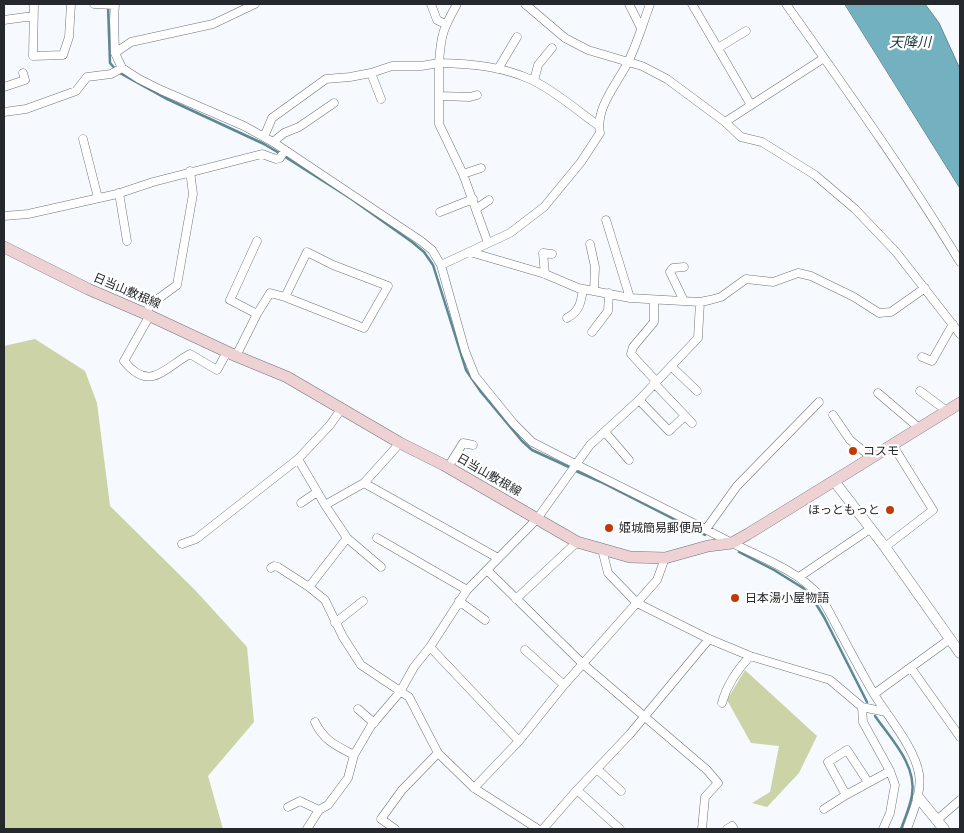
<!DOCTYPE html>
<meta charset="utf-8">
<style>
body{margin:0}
#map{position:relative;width:964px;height:833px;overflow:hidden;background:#f6f9fd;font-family:"Golos Text",sans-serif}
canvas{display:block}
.frame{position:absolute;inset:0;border:5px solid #25282c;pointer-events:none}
</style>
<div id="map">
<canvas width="964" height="833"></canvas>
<div class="frame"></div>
</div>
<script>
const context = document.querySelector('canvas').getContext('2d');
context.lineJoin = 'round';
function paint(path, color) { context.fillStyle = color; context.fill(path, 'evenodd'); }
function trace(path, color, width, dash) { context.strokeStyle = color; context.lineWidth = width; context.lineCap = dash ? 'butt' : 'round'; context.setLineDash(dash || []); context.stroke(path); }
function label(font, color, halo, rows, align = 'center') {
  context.font = font + ' "Golos Text","Noto Sans JP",sans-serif'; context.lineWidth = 4.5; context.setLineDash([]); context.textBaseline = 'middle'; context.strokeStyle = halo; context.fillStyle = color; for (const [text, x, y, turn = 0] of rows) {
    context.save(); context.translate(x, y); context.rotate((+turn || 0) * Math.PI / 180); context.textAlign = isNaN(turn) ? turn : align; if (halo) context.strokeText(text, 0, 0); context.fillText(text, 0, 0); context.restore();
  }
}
const green = new Path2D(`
 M35 339 85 371 97 403 110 506 195 590 247 647 254 722 208 776 223 829H4V346Z
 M745 670 817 736 799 773 767 807 752 803 770 792 779 746 751 743 727 700Z`);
const water = new Path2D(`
 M845 4H925L939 23 960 69V188Z`);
const stream = new Path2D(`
 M108 6 110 63 118 72 165 98 264 144 279 153 350 198 412 242 424 252 433 265 466 370 481 392 522 441 532 450 569 467
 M576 471 601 482 705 535
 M739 552 774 570 803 588 813 599 824 617 867 702
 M875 716C891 739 917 765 912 795 910 807 905 818 901 829`);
const minor = new Path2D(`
 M34 4 33 56 63 55 69 37 71 4
 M94 4 115 5
 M115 4 114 19 115 53 122 68 139 79 161 90 244 126 273 142 421 241 432 250 441 265 465 351 475 376 514 424 532 442C598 476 665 508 730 542 762 558 797 570 821 597 839 629 855 662 874 694 888 717 915 748 919 774 922 792 913 812 907 829
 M431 4 437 20 445 24
 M457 4C443 29 441 34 439 63 473 64 501 66 532 80 554 90 579 112 599 126
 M525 4 565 38 588 50 642 66 667 79 725 122 741 137 762 142 815 175 855 209 896 252 960 334
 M629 4 641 28
 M692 4 751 105
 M786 4C846 89 906 173 960 262
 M4 20 33 16
 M718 48 746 31
 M115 53 131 42 213 24 255 4
 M498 69 517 37
 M534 81 538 65 552 48
 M4 87 25 80 23 73
 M439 96 470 97 477 95
 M381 99 371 73 392 66H421L439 63V124L463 174 488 243
 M4 112 26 109 76 91 87 77 111 74 122 68
 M725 122 824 58
 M264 137 272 118 326 79 350 77 371 73
 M83 139 98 198
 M273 142 284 133 299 127 334 103
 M463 174 481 168
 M119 193 127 241
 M476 209 489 200
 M440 212 473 199
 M4 216 28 214 117 194 153 182 262 154 276 159 280 158 285 150
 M606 220 630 298
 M590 244 595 267 594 291
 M470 252 545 274 578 288 630 298 700 302 710 300 721 297 746 279 773 282 798 273 811 276 854 297 879 313 891 312 925 288
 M441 265 510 233 544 207 581 162 600 133C595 108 617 84 628 62 637 44 643 23 650 4
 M545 274 543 253 552 254
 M654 300V322L633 347 631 354 656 381
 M684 301 670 272 673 268 684 267
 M146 314 151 304 177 285 193 194 190 171
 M257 314 230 300 257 241
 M150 315 124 361C150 393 164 368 190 354L217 370 227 352
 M567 318C580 311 581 302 583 289
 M592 332 608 311 609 293
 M236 356 257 314 270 293 285 297 364 328 388 286 333 265 307 252 285 297
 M922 357 932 361 953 324
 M671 366 697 391
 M654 383 692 423
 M920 391 947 411
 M878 393 919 428
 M639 400 669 431 685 416
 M833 415 850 440 871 457
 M605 432 629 460
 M298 459 325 505 347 538 309 587 325 600 343 637 361 665 409 697 438 753 474 788 538 829
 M448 467 463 443 473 445
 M364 483 498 558
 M301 503 317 492
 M325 505 364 483 400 443
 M706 529 737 486 819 402
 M347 538 381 567
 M377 538 467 590
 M182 544 196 539 298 459 330 425 342 408
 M885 547 933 510 892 444
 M602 549 608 573 637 603 709 639 750 656 830 680 862 707 886 712
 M271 568 274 566 278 567 309 587
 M487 570 583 664 707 770 718 783 705 797 702 829
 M799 577 870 529
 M516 599 577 542
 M459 601 485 620
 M335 623 363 601
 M430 647 519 741
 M525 650 564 685
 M911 668 960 737
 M874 694 950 639
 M722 703C727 684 737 670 750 656
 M862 707 863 722 890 771 895 785 890 813 883 829
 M358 709 374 723
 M315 722C324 741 337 746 354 755
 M597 769 621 791
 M868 782 847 750 828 762 846 795 890 771
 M474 788 519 741 564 685 657 580 665 558
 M577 790 620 829
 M288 807 300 801 319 810 328 805 348 778 354 755 371 726 400 692 414 667 430 647 467 590 537 519 590 445 639 400 698 338 700 302
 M824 809 846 795
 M937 820 960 800
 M307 829 319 810
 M395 829 381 819 402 790 438 753
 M543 829 577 790 630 734 709 639
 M727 829 732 826 734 829`);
const tertiary = new Path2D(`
 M834 481 885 547 960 653
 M918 797 944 829`);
const secondary = new Path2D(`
 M4 247 88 289 146 314 236 356 287 377 400 443 444 465 577 542 630 557 665 558 708 546 732 543 748 534 960 403`);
const markers = [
 [853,451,5,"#c13907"],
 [890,510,5,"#c13907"],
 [609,528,5,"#c13907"],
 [735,598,5,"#c13907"]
];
const streetNames = [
 ["日当山敷根線",127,291,23],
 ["日当山敷根線",489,475,30]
];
const poiNames = [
 ["コスモ",863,451],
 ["ほっともっと",880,510,"right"],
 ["姫城簡易郵便局",619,528],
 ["日本湯小屋物語",745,598]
];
const waterNames = [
 ["天降川",910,43]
];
paint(green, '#ccd3a6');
paint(water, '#74b1c0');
trace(water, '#5c8894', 1);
trace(stream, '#5c8894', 2.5);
trace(minor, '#6d757d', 9);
trace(tertiary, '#6d757d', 11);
trace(secondary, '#6d757d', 12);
trace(minor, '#fff', 8);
trace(tertiary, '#fff', 10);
trace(secondary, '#eed2d3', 11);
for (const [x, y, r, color] of markers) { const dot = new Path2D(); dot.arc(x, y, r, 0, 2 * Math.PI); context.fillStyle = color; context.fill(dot); trace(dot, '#fff', 2); }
label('12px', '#25282c', '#fff', streetNames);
label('12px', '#25282c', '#fff', poiNames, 'left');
label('italic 14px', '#19383f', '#fff', waterNames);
</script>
